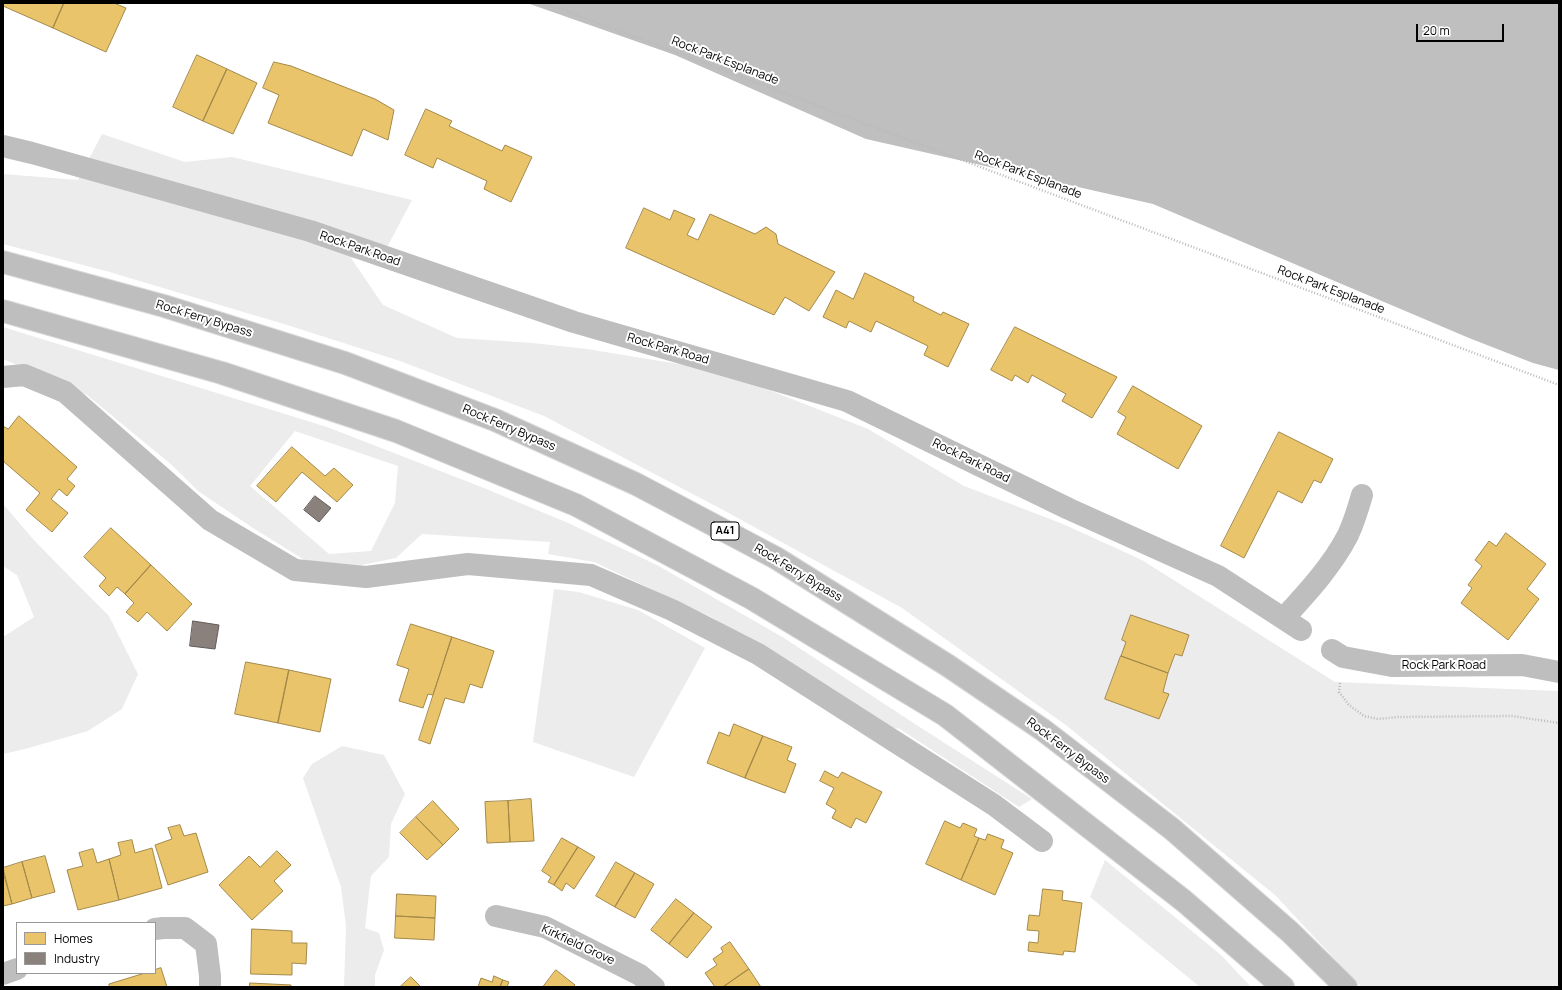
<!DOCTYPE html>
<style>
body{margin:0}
#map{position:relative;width:1562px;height:990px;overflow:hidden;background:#fff;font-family:Manrope,sans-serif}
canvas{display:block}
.frame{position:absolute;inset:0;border:4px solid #000;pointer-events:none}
.legend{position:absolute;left:16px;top:922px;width:140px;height:52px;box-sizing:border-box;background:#fff;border:1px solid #999;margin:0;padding:5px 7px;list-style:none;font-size:12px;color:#000}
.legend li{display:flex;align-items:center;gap:8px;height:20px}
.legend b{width:20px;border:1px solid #999}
.scale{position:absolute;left:1416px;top:24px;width:88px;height:18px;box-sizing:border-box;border:2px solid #000;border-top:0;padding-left:5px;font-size:12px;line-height:14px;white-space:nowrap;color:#000;-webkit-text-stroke:3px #fff;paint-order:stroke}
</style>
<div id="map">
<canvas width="1562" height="990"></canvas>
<div class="frame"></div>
<ul class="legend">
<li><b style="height:11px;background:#e9c46a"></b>Homes</li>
<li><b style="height:11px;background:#8a817c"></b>Industry</li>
</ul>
<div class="scale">20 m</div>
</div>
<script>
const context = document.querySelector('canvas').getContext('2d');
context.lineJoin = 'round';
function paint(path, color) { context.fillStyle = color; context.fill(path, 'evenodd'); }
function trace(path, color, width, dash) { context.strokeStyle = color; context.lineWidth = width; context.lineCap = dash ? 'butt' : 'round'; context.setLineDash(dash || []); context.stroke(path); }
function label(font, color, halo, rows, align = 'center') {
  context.font = font + ' Manrope,sans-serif'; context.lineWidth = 4; context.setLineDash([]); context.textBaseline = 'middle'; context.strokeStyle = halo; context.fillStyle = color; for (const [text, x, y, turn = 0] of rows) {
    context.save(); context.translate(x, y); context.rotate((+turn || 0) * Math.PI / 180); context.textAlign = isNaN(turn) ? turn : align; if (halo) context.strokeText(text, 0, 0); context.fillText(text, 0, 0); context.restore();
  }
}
const green = new Path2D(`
 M102 134 185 162 232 157 412 200 384 253 351 258 383 305 457 338 533 343 587 349 721 371 868 429 964 486 1063 524 1142 560 1335 682 1559 691V987H1361L1275 895 1067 726 902 608 725 511 544 416 400 361 287 325 106 271 3 244V174L78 180Z
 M3 327 327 427 484 488 566 522 657 565 784 638 912 722 1032 799 1019 807 900 729 882 726 760 647 711 617 594 562 548 554 550 542 422 534 396 558 362 565 306 561 253 528 198 491 173 466 87 395 3 359ZM295 431 398 466 395 503 371 551 329 554 250 486Z
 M3 504 33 539 68 575 109 616 138 674 122 709 88 731 25 749 3 754V637L34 617 17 575 3 566Z
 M554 589 579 592 638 610 705 648 634 777 533 742Z
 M342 746 384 755 405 794 391 824 389 857 371 876 365 928 379 933 384 950 375 975V987H344L346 926 341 887 303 778 312 764Z
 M1105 860 1221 955 1251 987H1200L1090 897Z`);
const water = new Path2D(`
 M527 3H1559V370L1533 363 1469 338 1153 204 866 139 675 55Z`);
const homes = new Path2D(`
 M3 3H64L53 28 3 6Z
 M64 3H114L126 8 106 52 53 28Z
 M197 55 227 69 203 121 173 107Z
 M274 62 291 66 375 99 394 110 388 140 363 129 352 156 268 123 279 95 263 88Z
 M227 69 257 83 233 134 203 121Z
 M426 109 452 121 449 126 502 151 505 145 532 157 511 202 484 189 487 181 437 158 433 168 405 155Z
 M644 208 670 220 674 210 695 219 687 235 698 240 710 214 755 234 766 227 776 234 778 244 835 272 809 311 785 297 774 315 626 248Z
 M865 273 914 297 913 301 941 315 943 312 969 324 948 367 924 355 928 346 876 321 871 332 849 321 846 328 823 317 836 290 853 299Z
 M1015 327 1117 377 1092 418 1062 401 1066 394 1032 375 1028 383 1015 375 1012 381 991 370Z
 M1133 386 1202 426 1178 469 1117 434 1126 417 1118 412Z
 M19 416 77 467 67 479 75 486 67 496 59 489 51 499 68 513 52 532 26 510 40 493 3 461V426L8 429Z
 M1279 432 1333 459 1321 483 1314 480 1302 503 1278 491 1244 558 1221 546Z
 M292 447 325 476 334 468 353 485 337 502 302 472 276 502 257 486Z
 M111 528 151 565 125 594 117 587 109 596 99 586 106 578 84 557Z
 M1506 533 1546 564 1527 589 1539 599 1508 640 1461 603 1472 588 1468 585 1482 566 1475 560 1489 541 1496 546Z
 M151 565 192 604 167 631 147 612 138 622 126 612 134 603 125 594Z
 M1131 615 1189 635 1182 656 1175 654 1168 673 1121 656 1126 642 1122 640Z
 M411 624 452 637 433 695 428 694 423 708 399 701 409 669 397 665Z
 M452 637 494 651 482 688 470 684 464 703 445 698 430 744 419 740Z
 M1121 656 1168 673 1163 692 1169 694 1159 719 1105 699Z
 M246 662 289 670 278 723 235 714Z
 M289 670 331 679 320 732 278 723Z
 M734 724 763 736 745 778 707 763 719 732 729 736Z
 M763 736 792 747 787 760 796 764 785 793 745 778Z
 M825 771 838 778 842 772 882 792 866 823 856 818 851 828 832 818 836 810 826 804 834 788 820 781Z
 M531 799 534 841 510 842 508 801Z
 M433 801 459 829 443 845 416 817Z
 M508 801 510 842 487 843 485 802Z
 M416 817 443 845 427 860 400 833Z
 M945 821 960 828 963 823 977 829 974 836 979 838 961 880 926 864Z
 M180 825 184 836 196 833 208 872 168 885 155 845 172 839 168 828Z
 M988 834 1004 840 1001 848 1013 853 995 895 961 880 979 838 985 840Z
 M562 838 578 847 554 885 548 882 551 877 542 871Z
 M132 840 135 853 152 848 162 888 119 900 109 859 121 855 118 843Z
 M578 847 595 857 574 889 566 883 562 891 554 885Z
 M93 849 97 863 109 859 119 900 78 910 67 870 83 866 79 853Z
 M277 851 291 865 274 881 283 891 252 920 219 885 249 856 260 867Z
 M45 856 55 892 32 898 22 862Z
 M22 862 32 898 12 904 3 868Z
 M616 862 635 873 615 907 596 896Z
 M3 872 12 904 3 906Z
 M635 873 654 884 635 918 615 907Z
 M1043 889 1063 891 1062 900 1082 903 1075 952 1064 951 1063 955 1028 951 1029 942 1038 943 1039 931 1027 930 1029 915 1039 916Z
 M397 894 436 896 435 918 396 916Z
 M676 899 694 913 669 944 651 930Z
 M694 913 712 927 687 958 669 944Z
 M396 916 435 918 434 940 395 938Z
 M252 929 292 931V943H307L306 964 292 963V975L251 974Z
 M730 942 749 969 723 987H715L705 973 717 965 713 959 723 952 721 948Z
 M161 968 167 987H109V984L145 973H155V970Z
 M749 969 761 987H723Z
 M556 970 575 985 573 987H543Z
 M494 976 503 980 500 987H478L481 978 492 982Z
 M411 977 421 987H400Z
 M503 980 509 982 507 987H500Z
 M250 983 291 985V987H250Z`);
const industry = new Path2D(`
 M315 496 331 508 319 522 304 510Z
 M193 621 219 625 215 649 190 646Z`);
const path = new Path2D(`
 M545 3 1559 385
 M1340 683 1339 692 1349 705 1364 716 1378 719 1398 717 1512 716 1559 723`);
const minor = new Path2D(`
 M3 146 32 153 310 231 574 322 847 401 1069 509 1218 576 1301 630
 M3 377 24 375 65 392 210 520 295 570 366 577 468 564 591 575 672 610 758 654 994 805 1042 841
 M1284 618C1307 593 1332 566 1348 535 1354 522 1358 509 1362 495
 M1332 650 1343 657 1392 666 1522 665 1559 672
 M496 916 545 927 640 975 654 987
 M155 929 163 928H185L206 944 210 976V987
 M3 974 17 969`);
const highway = new Path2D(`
 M3 262 164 306 345 363 495 420 636 484 776 558 947 665 1043 730 1172 829 1290 932 1346 987
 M3 311 222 373 396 431 576 505 751 598 945 715 1184 901 1283 987`);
const shields = [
 [725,531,28]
];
const shieldNames = [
 ["A41",725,531]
];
const streetNames = [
 ["Rock Park Esplanade",725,61,21],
 ["Rock Park Esplanade",1028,175,21],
 ["Rock Park Road",360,249,19],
 ["Rock Park Esplanade",1331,290,21],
 ["Rock Ferry Bypass",204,319,17],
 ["Rock Park Road",668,349,16],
 ["Rock Ferry Bypass",509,428,23],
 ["Rock Park Road",971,461,26],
 ["Rock Ferry Bypass",798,573,31],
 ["Rock Park Road",1444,666],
 ["Rock Ferry Bypass",1068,751,37],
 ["Kirkfield Grove",578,945,25]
];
paint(green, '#ececec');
paint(water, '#bfbfbf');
paint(homes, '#e9c46a');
trace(homes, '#a3894a', 1);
paint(industry, '#8a817c');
trace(industry, '#615a57', 1);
trace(highway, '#dbdbdb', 24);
trace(path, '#b9b9b9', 2.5, [1, 2]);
trace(minor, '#bebebe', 22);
trace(highway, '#bebebe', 22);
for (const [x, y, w] of shields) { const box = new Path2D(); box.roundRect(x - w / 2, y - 9, w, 18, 3); context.fillStyle = '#fff'; context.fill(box); trace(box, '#000', 1); }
label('bold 11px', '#000', null, shieldNames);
label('12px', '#000', '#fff', streetNames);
</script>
